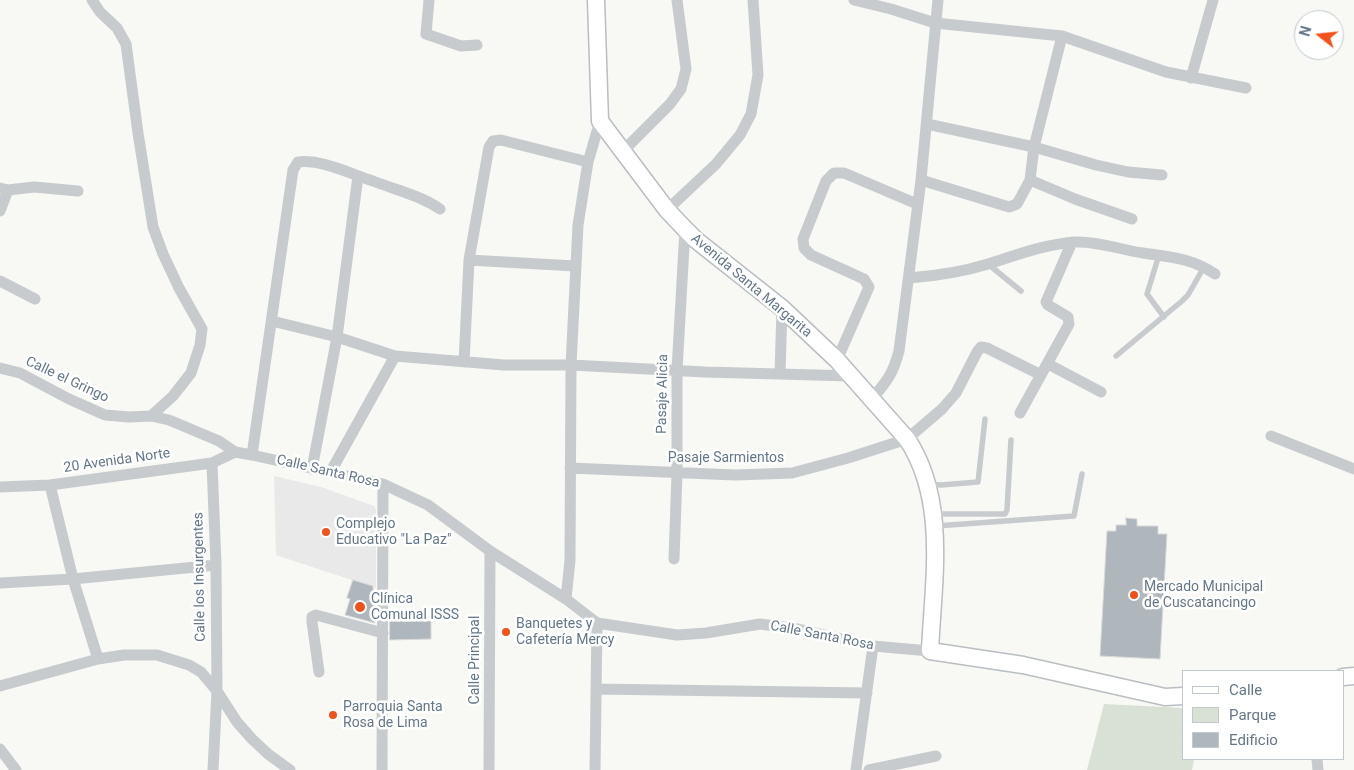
<!DOCTYPE html>
<meta charset="utf-8">
<style>
body{margin:0}
#map{position:relative;width:1354px;height:770px;overflow:hidden;background:#f8f8f4;font-family:Roboto,sans-serif}
canvas{display:block}
.legend{position:absolute;left:1182px;top:670px;width:162px;height:90px;box-sizing:border-box;background:#fff;border:1px solid #c1c9cf;margin:0;padding:6px 9px;list-style:none;font-size:15px;color:#647788}
.legend li{display:flex;align-items:center;gap:10px;height:25px}
.legend b{width:25px;border:1px solid #c1c9cf}
.north{position:absolute;left:1294px;top:10px;width:50px;height:50px;box-sizing:border-box;background:#fff;border:1px solid #c1c9cf;border-radius:50%;rotate:286deg;font-size:14px;font-weight:700;line-height:20px;text-align:center;color:#647788}
.north::after{content:'';display:block;margin:auto;width:18px;height:22px;background:#f2511a;clip-path:polygon(50% 0,100% 100%,50% 72%,0 100%)}
</style>
<div id="map">
<canvas width="1354" height="770"></canvas>
<ul class="legend">
<li><b style="height:6px;background:#fff"></b>Calle</li>
<li><b style="height:14px;background:#d9e0d5"></b>Parque</li>
<li><b style="height:14px;background:#afb7bd"></b>Edificio</li>
</ul>
<div class="north">N</div>
</div>
<script>
const context = document.querySelector('canvas').getContext('2d');
context.lineJoin = 'round';
function paint(path, color) { context.fillStyle = color; context.fill(path, 'evenodd'); }
function trace(path, color, width, dash) { context.strokeStyle = color; context.lineWidth = width; context.lineCap = dash ? 'butt' : 'round'; context.setLineDash(dash || []); context.stroke(path); }
function label(font, color, halo, rows, align = 'center') {
  context.font = font + ' Roboto,sans-serif'; context.lineWidth = 5; context.setLineDash([]); context.textBaseline = 'middle'; context.strokeStyle = halo; context.fillStyle = color; for (const [text, x, y, turn = 0] of rows) {
    context.save(); context.translate(x, y); context.rotate((+turn || 0) * Math.PI / 180); context.textAlign = isNaN(turn) ? turn : align; if (halo) context.strokeText(text, 0, 0); context.fillText(text, 0, 0); context.restore();
  }
}
const built = new Path2D(`
 M274 476 321 487 374 506 376 510V588L276 555Z`);
const green = new Path2D(`
 M1104 704 1183 708V759H1194L1192 770H1087Z`);
const building = new Path2D(`
 M1126 518 1137 519V526H1158V534H1167L1160 659 1100 656 1107 531H1116V525H1126Z
 M353 580 373 586 375 623 345 615 350 599 347 598Z
 M390 621H431V639L390 640Z`);
const lane = new Path2D(`
 M1159 255 1147 294 1164 317
 M988 264 1021 291
 M1116 356 1182 301 1188 295 1204 267
 M930 484 941 485 978 482 985 419
 M934 514H1005L1007 510 1011 440
 M936 526 1074 516 1082 474`);
const street = new Path2D(`
 M92 0 100 12 117 28 126 44 138 133 153 227 163 254 179 288 202 329 200 345 191 373 173 396 151 416
 M429 0 426 34 461 46 477 45
 M854 0 891 9 935 23 1062 36 1166 72 1246 88
 M1191 78 1213 0
 M927 124 1034 147 1096 165 1128 172 1162 175
 M623 151 670 104 681 89 686 69 677 0
 M921 180 1009 207 1017 204 1030 180 1034 147 1062 36
 M1030 180 1075 199 1132 219
 M0 188 8 190 34 187 78 191
 M667 210 716 164 740 135 751 114 758 75 753 0
 M0 211 8 190
 M469 260 575 266
 M909 278C936 276 962 272 988 264 1017 255 1045 244 1076 242 1098 241 1121 250 1143 253 1170 257 1192 258 1215 274
 M0 281 35 299
 M272 321 337 337 395 356 504 365H571L705 372 851 376
 M837 360 869 287 864 279 811 255 804 248 803 239 826 181 834 173H844L917 204
 M464 362 469 260 489 147 493 141 501 140 588 162
 M1048 364 1101 392
 M0 368 20 373 69 399 105 415 129 417 151 416 169 420 219 441 235 452 252 455 383 484 428 505 490 551 566 599 597 623 677 635 706 633 760 624 798 629 873 646 930 651
 M780 374 782 308
 M872 399C887 381 893 374 899 351L921 180 938 0
 M1020 413 1069 324 1068 317 1048 305 1046 302 1072 242
 M1271 436 1354 469
 M252 455 293 170 298 162C321 159 351 174 373 181 396 190 419 195 440 209
 M212 463 216 565 217 691 237 722 252 739 268 754 290 770
 M570 468 735 475 792 473 848 458 907 439 942 409 956 393 977 352 981 347 987 348 1041 375
 M312 469 337 337 358 176
 M330 473 395 356
 M50 485 73 579 98 659
 M0 487 50 485 212 463 235 452
 M674 559 677 474V370L685 229
 M0 583 73 579 216 565
 M566 599 570 560 571 365 578 225 588 162 600 121
 M319 672 312 622V617L316 615 383 633
 M0 686 98 659 124 655H157L189 665 201 672 217 691 213 770
 M596 689 867 693
 M0 749 16 770
 M1317 759 1318 770
 M382 770 383 484
 M489 770 490 551
 M595 770 597 623
 M856 770 873 646
 M869 770 936 756`);
const secondary = new Path2D(`
 M596 0 600 121 667 210 685 229 696 240 782 308 837 360 907 439C948 501 933 581 930 651L1023 665 1165 697 1183 696
 M1343 677 1354 676`);
const markers = [
 [326,532,5,"#f2511a"],
 [1134,595,5,"#f2511a"],
 [360,607,6,"#f2511a"],
 [506,632,5,"#f2511a"],
 [333,715,5,"#f2511a"]
];
const streetNames = [
 ["Avenida Santa Margarita",751,286,40],
 ["Calle el Gringo",67,380,25],
 ["Pasaje Alicia",663,394,-89],
 ["Pasaje Sarmientos",726,458],
 ["20 Avenida Norte",117,461,-8],
 ["Calle Santa Rosa",328,472,13],
 ["Calle los Insurgentes",200,577,-91],
 ["Calle Santa Rosa",822,636,11],
 ["Calle Principal",475,660,-90]
];
const poiNames = [
 ["Complejo",336,524],
 ["Educativo \"La Paz\"",336,540],
 ["Mercado Municipal",1144,587],
 ["de Cuscatancingo",1144,603],
 ["Clínica",371,599],
 ["Comunal ISSS",371,615],
 ["Banquetes y",516,624],
 ["Cafetería Mercy",516,640],
 ["Parroquia Santa",343,707],
 ["Rosa de Lima",343,723]
];
paint(built, '#e8e9e8');
paint(green, '#d9e0d5');
paint(building, '#afb7bd');
trace(building, '#d9d9d7', 1);
trace(secondary, '#b9bec3', 19);
trace(lane, '#c7cbce', 5.5);
trace(street, '#c7cbce', 11);
trace(secondary, '#fff', 16);
for (const [x, y, r, color] of markers) { const dot = new Path2D(); dot.arc(x, y, r, 0, 2 * Math.PI); context.fillStyle = color; context.fill(dot); trace(dot, '#fff', 2); }
label('14px', '#647788', '#fff', streetNames);
label('14px', '#647788', '#fff', poiNames, 'left');
</script>
